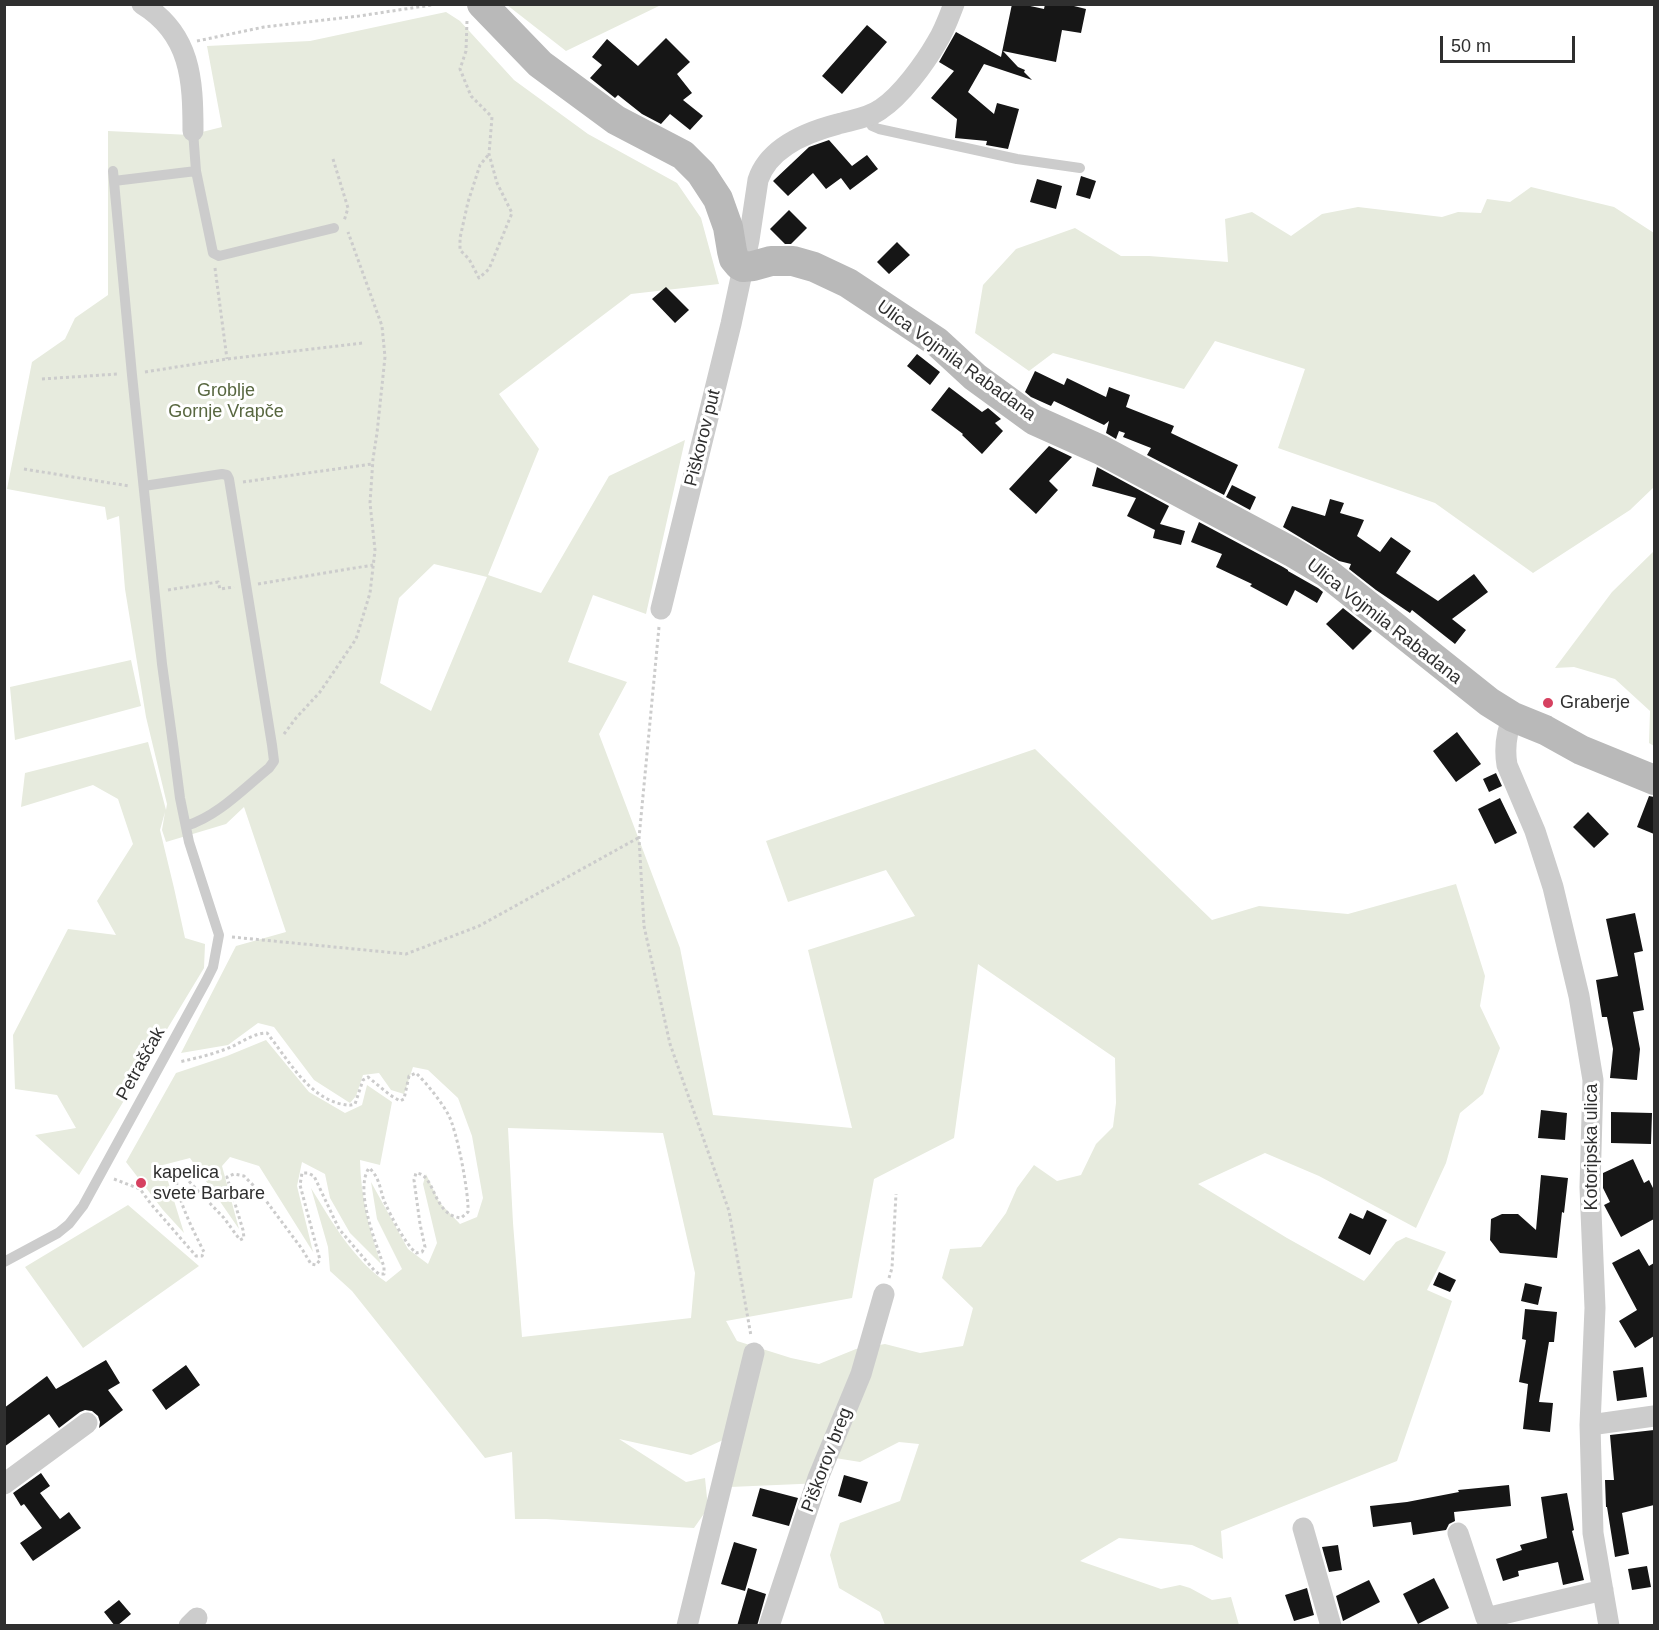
<!DOCTYPE html>
<meta charset="utf-8">
<style>
body{margin:0}
#map{position:relative;width:1659px;height:1630px;overflow:hidden;background:#fff;font-family:Arial,sans-serif}
canvas{display:block}
.frame{position:absolute;inset:0;border:6px solid #2f2f2f;pointer-events:none}
.scale{position:absolute;left:1440px;top:36px;width:135px;height:27px;box-sizing:border-box;border:3px solid #2f2f2f;border-top:0;padding-left:8px;font-size:18px;line-height:21px;white-space:nowrap;color:#2f2f2f;-webkit-text-stroke:4px #fff;paint-order:stroke}
</style>
<div id="map">
<canvas width="1659" height="1630"></canvas>
<div class="frame"></div>
<div class="scale">50 m</div>
</div>
<script>
const context = document.querySelector('canvas').getContext('2d');
context.lineJoin = 'round';
function paint(path, color) { context.fillStyle = color; context.fill(path, 'evenodd'); }
function trace(path, color, width, dash) { context.strokeStyle = color; context.lineWidth = width; context.lineCap = dash ? 'butt' : 'round'; context.setLineDash(dash || []); context.stroke(path); }
function label(font, color, halo, rows, align = 'center') {
  context.font = font + ' Arial,sans-serif'; context.lineWidth = 6; context.setLineDash([]); context.textBaseline = 'middle'; context.strokeStyle = halo; context.fillStyle = color; for (const [text, x, y, turn = 0] of rows) {
    context.save(); context.translate(x, y); context.rotate((+turn || 0) * Math.PI / 180); context.textAlign = isNaN(turn) ? turn : align; if (halo) context.strokeText(text, 0, 0); context.fillText(text, 0, 0); context.restore();
  }
}
const green = new Path2D(`
 M507 5H661L566 51Z
 M446 12 460 21 514 80 588 134 677 183 701 218 719 284 631 294 499 394 539 449 488 575 541 593 609 476 685 440 646 614 593 595 568 662 627 682 599 734 680 948 713 1115 852 1128 808 950 915 916 886 870 788 902 766 841 1035 749 1212 920 1259 906 1348 914 1456 884 1485 976 1480 1006 1500 1048 1483 1094 1460 1113 1446 1163 1416 1228 1319 1176 1265 1153 1198 1184 1287 1238 1364 1281 1396 1242 1406 1237 1446 1252 1427 1290 1452 1301 1397 1461 1221 1531 1223 1559 1192 1545 1119 1538 1080 1561 1161 1589 1180 1585 1190 1588 1212 1600 1231 1597 1239 1625H885L880 1612 839 1588 830 1555 840 1523 900 1501 919 1444 899 1442 860 1462 829 1457 823 1483 730 1487 723 1440 691 1455 619 1439 686 1482 705 1478 708 1508 694 1528 546 1519H515L512 1452 485 1458 352 1291 330 1271 328 1247 311 1188C332 1222 353 1259 386 1282L402 1269 377 1219 371 1182 408 1249 428 1264 437 1243 423 1184 426 1174 439 1202 460 1224 477 1217 483 1198 472 1136 458 1098 428 1070 413 1067 404 1094 391 1090 379 1073 363 1075 356 1096 350 1103 314 1080 274 1027 258 1023 228 1045 181 1053 236 946 286 932 244 807 226 824 166 842 162 830 165 812 160 830 174 888 185 938 205 944 204 968 79 1175 35 1135 76 1128 57 1095 15 1089 13 1035 68 929 116 935 97 901 133 844 118 799 93 785 21 807 25 773 148 742 166 810 167 804 146 717 125 589 119 516 107 520 105 507 7 489 32 362 65 339 75 318 108 295V131L190 135 222 127 207 46 310 41ZM434 564 487 577 431 711 380 683 399 598ZM978 964 1115 1058 1116 1103 1113 1127 1096 1144 1081 1175 1057 1181 1034 1165 1017 1188 1006 1213 981 1247 950 1249 942 1278 973 1308 963 1346 920 1353 885 1344 856 1349 819 1364 791 1358 737 1341 726 1321 852 1298 874 1179 954 1138ZM508 1128 663 1133 695 1273 691 1318 522 1337 513 1223Z
 M1531 187 1614 207 1654 233V487L1630 510 1533 573 1435 503 1278 448 1305 369 1215 341 1184 389 1053 353 1029 371 975 333 983 285 1016 249 1075 228 1121 256H1149L1228 262 1225 219 1252 212 1291 236 1322 214 1358 207 1442 217 1458 212 1481 213 1487 199 1510 202Z
 M1654 551V746L1649 743 1650 711 1615 679 1574 667 1555 668 1612 592Z
 M131 660 141 706 15 740 10 687Z
 M266 1040 309 1092 345 1113 362 1105 367 1085 392 1102 380 1165 360 1160C361 1199 369 1228 381 1264L350 1233 330 1198 325 1174 302 1162 297 1186 313 1252 259 1166 230 1157 222 1166 239 1229 190 1158 163 1165 184 1233 163 1210 126 1162 176 1073 227 1056Z
 M128 1205 199 1266 83 1348 25 1267Z`);
const building = new Path2D(`
 M1012 4H1021L1044 9 1045 4H1066L1086 9 1081 33 1062 30 1056 62 1003 51 1018 67 1025 70 1024 72 1032 80 984 64 968 92 994 114 997 103 1019 109 1008 149 986 145 987 141 955 138 957 119 931 98 954 71 939 62 956 32 1001 57Z
 M867 25 887 42 842 94 822 76Z
 M666 38 690 62 677 74 692 93 683 100 703 116 690 130 670 114 661 124 642 114 618 95 615 98 590 78 602 65 592 57 607 39 638 66Z
 M829 140 852 166 867 155 878 169 850 190 841 178 826 189 813 173 788 196 773 181 809 147Z
 M1081 176 1096 181 1090 199 1076 195Z
 M1037 179 1062 186 1056 209 1030 202Z
 M789 210 807 228 791 244H785L770 229Z
 M897 242 910 255 889 274 877 262Z
 M666 287 689 310 675 323 652 299Z
 M917 354 940 372 930 385 907 366Z
 M1035 371 1064 385 1067 378 1106 397 1109 387 1130 395 1126 407 1174 426 1171 433 1238 465 1224 495 1147 455 1151 448 1123 437 1125 433 1119 431 1116 439 1106 433 1109 421 1104 425 1054 401 1051 406 1031 397 1025 392Z
 M949 387 982 412 988 408 1001 419 995 423 1003 431 982 454 962 435 963 434 931 410Z
 M1049 446 1072 457 1049 481 1058 490 1036 514 1009 489Z
 M1097 467 1169 506 1160 524 1185 531 1181 545 1153 538 1155 530 1127 516 1136 498 1092 486Z
 M1232 485 1256 497 1250 510 1226 497Z
 M1330 499 1344 503 1340 513 1364 520 1357 536 1380 552 1391 537 1411 551 1396 573 1438 601 1474 574 1488 592 1452 619 1466 630 1455 644 1412 610 1410 613 1376 590 1349 569 1351 564 1339 561 1283 527 1292 506 1325 516Z
 M1199 522 1283 567 1288 570V571L1318 588 1323 592 1317 603 1295 590 1287 606 1250 586 1252 584 1216 567 1222 554 1191 542Z
 M1343 608 1372 631 1353 650 1326 624Z
 M1457 732 1481 764 1456 782 1433 751Z
 M1496 773 1502 786 1489 792 1483 779Z
 M1649 796 1654 797V834L1637 827Z
 M1500 798 1517 833 1495 844 1478 809Z
 M1588 812 1609 834 1594 848 1573 827Z
 M1635 913 1643 951 1634 953 1644 1010 1633 1012 1640 1049 1637 1080 1610 1078 1613 1049 1607 1017H1602L1596 980 1618 976 1606 919Z
 M1541 1110 1567 1113 1565 1140 1538 1138Z
 M1611 1112 1652 1113 1651 1144 1611 1143Z
 M1633 1159 1644 1183 1649 1180 1654 1190V1219L1621 1237 1604 1205 1610 1202 1603 1188V1173Z
 M1541 1175 1568 1178 1564 1213 1562 1212 1557 1258 1500 1253 1490 1240 1491 1219 1502 1214H1518L1536 1230Z
 M1367 1210 1387 1220 1370 1255 1338 1238 1350 1213 1363 1219Z
 M1639 1249 1649 1266 1654 1263V1336L1635 1348 1619 1321 1637 1310 1612 1263Z
 M1439 1272 1456 1280 1450 1292 1433 1285Z
 M1525 1283 1542 1287 1538 1305 1521 1301Z
 M1525 1309 1557 1312 1554 1342H1549L1539 1402 1553 1403 1550 1432 1523 1429 1528 1384 1519 1382 1526 1340 1522 1339Z
 M106 1360 120 1383 108 1390 123 1410 99 1428 100 1422 98 1416 92 1411 85 1410 80 1412 59 1428 49 1414 4 1447V1408L47 1376 56 1389Z
 M186 1365 200 1385 166 1410 152 1390Z
 M1643 1367 1647 1397 1617 1401 1613 1371Z
 M1654 1430V1505L1622 1513 1629 1554 1615 1557 1607 1507H1606L1605 1480H1614L1610 1435Z
 M41 1473 50 1486 40 1493 60 1519 69 1512 81 1528 33 1561 20 1543 42 1528 24 1504 21 1506 13 1493Z
 M844 1475 868 1482 861 1503 838 1496Z
 M1509 1485 1511 1506 1454 1512 1455 1521 1449 1524 1446 1530 1413 1535 1411 1522 1373 1527 1370 1506 1407 1502 1459 1492 1458 1490Z
 M760 1488 798 1498 789 1526 752 1516Z
 M1567 1493 1574 1530 1572 1531 1584 1580 1563 1585 1558 1562 1518 1571 1519 1576 1503 1581 1496 1559 1522 1550 1520 1545 1547 1538 1541 1497Z
 M734 1542 757 1549 745 1591 721 1584Z
 M1338 1545 1342 1570 1329 1572 1322 1547Z
 M1647 1566 1651 1587 1632 1590 1628 1569Z
 M1434 1578 1449 1608 1418 1624 1403 1594Z
 M1369 1580 1380 1602 1343 1621 1336 1596Z
 M748 1588 766 1594 757 1626H737Z
 M1307 1588 1314 1615 1294 1621 1285 1595Z
 M119 1600 131 1614 117 1626H115L104 1612Z`);
const path = new Path2D(`
 M467 21 466 51 460 69 471 96 492 117 489 154 497 183 512 213 489 269 479 278 469 259 460 250V238L468 202 480 165 489 154
 M197 41 264 27 359 16 438 4
 M333 159 348 208 344 221
 M215 268 227 359
 M145 372 227 359 363 343
 M42 379 118 374
 M24 469 129 486
 M243 482 372 464
 M258 584 373 565
 M168 590 218 582 220 589 234 587
 M659 627 639 838 644 926 670 1044 729 1211 751 1336
 M284 734 296 718 320 692 356 639 370 593 375 550 370 503 373 459 377 433 385 357 382 326 348 232
 M232 937 406 954 479 926 638 838
 M114 1179 140 1189 151 1204 196 1256H202L204 1252C196 1236 173 1192 177 1176L183 1175 224 1218 240 1240 244 1238 243 1230 227 1177 234 1174 244 1176 258 1190 302 1249 311 1264 316 1265 320 1260 300 1185 302 1173H308L314 1176 339 1229 374 1270 379 1274H384V1267C376 1243 354 1190 369 1168 380 1177 380 1191 385 1203 392 1218 404 1242 416 1253L422 1252 425 1247 420 1224 414 1180 416 1173C436 1174 432 1215 461 1218L468 1212C469 1193 457 1130 448 1114 440 1100 428 1085 416 1073L409 1076 404 1099 400 1101 390 1095 368 1077 363 1080 355 1104C349 1106 347 1105 341 1104 307 1096 288 1059 267 1033 254 1033 242 1042 231 1047 214 1054 197 1058 179 1062
 M889 1278 892 1268 896 1194`);
const lane = new Path2D(`
 M867 117 872 126 879 129 1017 159 1080 168
 M196 171 213 253 219 256 334 228
 M114 181 196 171 193 131
 M144 486 222 474 227 475 229 479 272 745 274 761 269 768C243 789 218 816 186 826
 M4 1262 58 1233 69 1224 83 1206 206 981 213 967 219 935 189 842 180 798 173 744 162 664 132 375 113 171`);
const street = new Path2D(`
 M142 4C191 34 193 80 193 131
 M661 609 731 324 749 240 758 180C769 147 807 132 838 124 852 120 869 118 881 109 901 96 925 63 937 42 944 31 949 17 954 4
 M1513 717C1506 733 1504 747 1507 765L1535 831 1553 887 1579 996 1593 1080 1590 1187 1595 1308 1590 1425 1593 1533 1609 1626
 M1590 1425 1654 1416
 M4 1484 87 1423
 M1303 1528 1331 1626
 M1458 1533 1486 1618 1603 1590
 M189 1626 197 1618
 M687 1626 754 1353
 M769 1626 818 1478 861 1374 884 1294`);
const secondary = new Path2D(`
 M482 4 540 64 616 120 683 155 701 173 718 199 728 227 732 251 734 259 739 265 743 267 753 266 771 261H793L814 267 848 283 937 342 975 377 1034 420 1101 450 1292 552 1327 573 1489 702 1513 717 1545 730 1581 750 1654 780`);
const markers = [
 [1548,703,6,"#d64160"],
 [141,1183,6,"#d64160"]
];
const streetNames = [
 ["Ulica Vojmila Rabadana",956,361,36],
 ["Piškorov put",703,438,-76],
 ["Ulica Vojmila Rabadana",1384,622,38],
 ["Petraščak",141,1064,-61],
 ["Kotoripska ulica",1592,1147,-90],
 ["Piškorov breg",827,1460,-69]
];
const parkNames = [
 ["Groblje",226,391],
 ["Gornje Vrapče",226,412]
];
const poiNames = [
 ["Graberje",1560,703],
 ["kapelica",153,1173],
 ["svete Barbare",153,1194]
];
paint(green, '#e7ebde');
paint(building, '#161616');
trace(path, '#ccc', 3, [3, 3]);
trace(lane, '#ccc', 10);
trace(street, '#ccc', 21);
trace(secondary, '#b9b9b9', 30);
for (const [x, y, r, color] of markers) { const dot = new Path2D(); dot.arc(x, y, r, 0, 2 * Math.PI); context.fillStyle = color; context.fill(dot); trace(dot, '#fff', 2); }
label('18px', '#2f2f2f', '#fff', streetNames);
label('18px', '#586740', '#fff', parkNames);
label('18px', '#2f2f2f', '#fff', poiNames, 'left');
</script>
